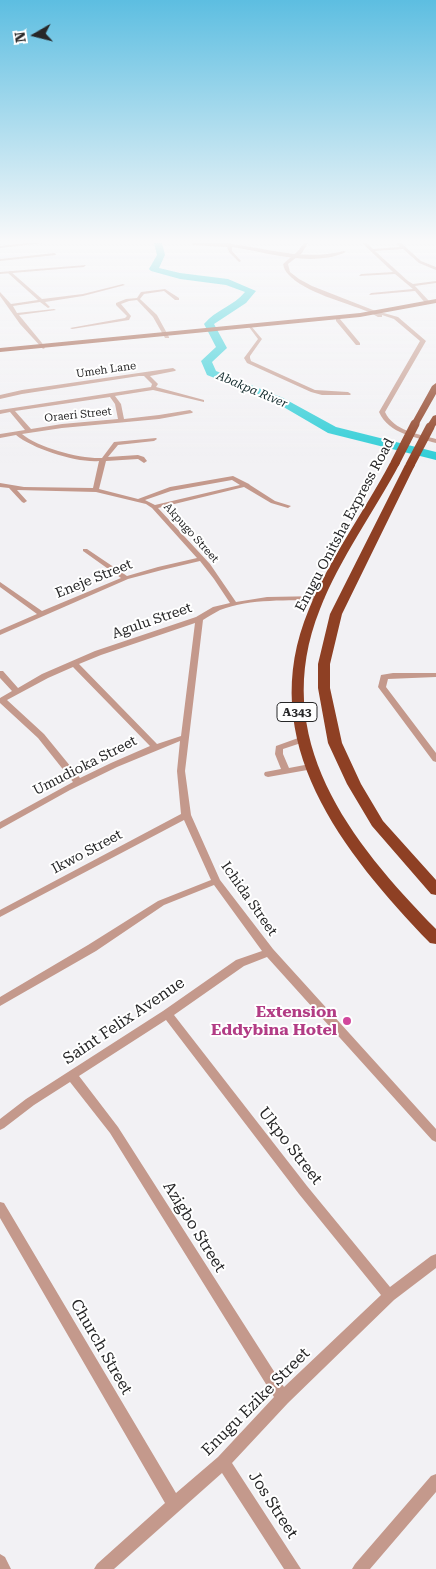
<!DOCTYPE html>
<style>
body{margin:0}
#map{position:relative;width:436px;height:1569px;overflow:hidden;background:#f2f1f4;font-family:"Roboto Serif",serif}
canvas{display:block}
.north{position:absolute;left:10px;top:10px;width:50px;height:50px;-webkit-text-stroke:4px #fff;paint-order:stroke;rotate:262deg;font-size:14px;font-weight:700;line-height:20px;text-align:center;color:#272728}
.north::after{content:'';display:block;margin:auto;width:18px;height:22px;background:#272728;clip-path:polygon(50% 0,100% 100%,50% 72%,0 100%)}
</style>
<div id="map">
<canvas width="436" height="1569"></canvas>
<div class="north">N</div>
</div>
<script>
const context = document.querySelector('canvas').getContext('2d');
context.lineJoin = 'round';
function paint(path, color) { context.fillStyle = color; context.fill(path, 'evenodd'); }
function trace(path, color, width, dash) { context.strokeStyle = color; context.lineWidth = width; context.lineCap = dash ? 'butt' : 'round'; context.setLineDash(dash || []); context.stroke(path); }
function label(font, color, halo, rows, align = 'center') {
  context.font = font + ' "Roboto Serif",serif'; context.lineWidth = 4; context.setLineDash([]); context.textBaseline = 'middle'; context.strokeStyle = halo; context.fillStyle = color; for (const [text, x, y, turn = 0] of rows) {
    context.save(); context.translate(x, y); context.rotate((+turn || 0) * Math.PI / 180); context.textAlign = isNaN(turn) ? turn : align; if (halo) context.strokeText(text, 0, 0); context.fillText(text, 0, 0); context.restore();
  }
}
const river = new Path2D(`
 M154 243H162L165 255 159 268 180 273 228 279 256 291 246 303 214 324 227 348 212 362 216 371 283 398 336 427 436 452V460L328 433 275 402 207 375 201 361 216 347 204 324C215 310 234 306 245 292L226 285 180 279 151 271 149 269 157 255Z`);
const minor = new Path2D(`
 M27 243H44L0 248V246Z
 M192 243H231V244C272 249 303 261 344 251L346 252C311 268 267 252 232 247V251L241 261 239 262 229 252 227 247 193 245Z
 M362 243H367L373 249 400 247 396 243H401L421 261 436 267V270L419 263 403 249 375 251 408 281 413 284 436 281V283L415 286 430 302V304H426L415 291 369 295 371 293 413 289 395 274 359 276 361 274 393 272Z
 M55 253 56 255 0 261V259Z
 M10 271 42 299 83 294 123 284 125 285 83 296 45 302 50 307 48 308 40 302 13 306 17 313 54 309 56 310 19 315 42 343 45 348 43 349 20 324 0 296V292L11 304 38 300 8 273Z
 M165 289 179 298V300H175L164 291 144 294 140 299 157 315 169 337V338H165L153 317 137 300 129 301 121 304 131 316 129 320 72 329 70 328 125 318 127 316 116 305V303L126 299 137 298 141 292Z
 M336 319H340L360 343V345H356L336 321Z
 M251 326 262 339 250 356V358L251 361 315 390 348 392 351 394 350 395H322L311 392 247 363 244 358 258 339 249 327Z
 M173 368 176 370 175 371 150 376 158 384 156 387 204 400V402L153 390 115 396 121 404 124 419 159 415 190 410 193 412 192 413 159 419 62 428 22 434C39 448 80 459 102 458L114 442 156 438 157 439 154 441 118 445 108 457 138 455 144 457 147 461 144 463 138 459 106 461 99 489 138 499 170 487 233 476 249 484 250 485 275 501 291 506 288 508 271 503 244 487 158 508 210 564 236 602 267 597 321 596 325 598 321 600C288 601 251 598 220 610 214 613 208 617 203 620L185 771 191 815 220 880 273 949 436 1129V1142L432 1140 267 957 244 966 174 1015 307 1186 390 1287 431 1256 436 1254V1268L394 1300 288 1403 232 1463 301 1569H284L222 1473 114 1569H94L97 1564 165 1503 0 1218V1202L4 1203 176 1493 218 1457 274 1397 110 1133 70 1082 34 1105 4 1128 0 1130V1119L26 1099 163 1011 236 960 262 951 214 885 164 905 96 951 0 1006V997L88 945 158 901 211 880 184 820 0 917V910L181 814 177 771 180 741 117 767 70 790 0 829V822L73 782 38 738 0 703V698L12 691 0 678V671H3L18 688 42 674 95 651 196 617 213 607 230 603 214 579 200 561 162 570 128 579 0 635V630L37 614 0 587V582L42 611 121 578 83 551V549H87L127 576 158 567 197 558 152 508 146 504 96 492 17 490 27 501 24 503 22 502 9 488 0 487V483L24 487 93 488 99 461C77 463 33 449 16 435L0 438V434L25 430 10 412 0 414V410L151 387 152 384 144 376H139L22 394 0 399V395L22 390ZM110 397 115 404 118 419 62 424 31 429 15 411ZM232 480 240 485 155 505 145 500 171 491ZM195 623 181 736 157 744 79 664 101 655ZM73 667 150 746 111 763 80 778 44 734 7 700 48 678ZM166 1020 299 1194 381 1295 284 1387 118 1127 79 1076Z
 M393 673H436V677L388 679 386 687 436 753V762L433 761 378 687 381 675Z
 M301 737 304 738 305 740 304 742 283 749V754L289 768 310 764 313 765 314 767 313 769 268 777 265 776 264 774 265 772 281 769 275 754 276 746Z
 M436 1474V1492L370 1569H352L355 1564 431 1476Z
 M0 1554 5 1557 11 1569H0Z`);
const tertiary = new Path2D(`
 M304 243H308L302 253 288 264 290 272 299 279 312 286 373 310 398 317 426 341 385 412C394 431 418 434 436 439V443C415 437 389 434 379 412L420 341 394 319 382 315V317H378L369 312C345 302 305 293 288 274 285 271 284 268 283 264L298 251Z
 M86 265 84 267 0 274V272Z`);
const primary = new Path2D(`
 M436 299V303L360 317 0 352V348L360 313Z`);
const trunk = new Path2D(`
 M436 383V394L419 424 415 427 412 426 411 424 432 386Z
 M436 415V425L433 429H427L426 427 433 416Z
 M395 460 400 463C374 512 340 558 320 609 268 739 350 841 436 929V944L430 943C343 852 253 742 309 609 330 558 364 512 390 463Z
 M410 462 415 465 342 614 330 664V688L342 743 361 784 383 821 436 880V895L431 894 372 826 347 784 328 743 318 688V664L330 614 405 465Z`);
const trunkBridge = new Path2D(`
 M395 463 415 424
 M410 465 430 427`);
const markers = [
 [347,1021,5,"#d1479c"]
];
const farStreetnames = [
 ["Umeh Lane",106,370,-8],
 ["Oraeri Street",78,415,-6],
 ["Akpugo Street",191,533,48]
];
const farWaternames = [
 ["Abakpa River",252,390,23]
];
const shields = [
 [297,712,40]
];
const shieldNames = [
 ["A343",297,712]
];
const streetNames = [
 ["Enugu Onitsha Express Road",345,525,-62],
 ["Eneje Street",94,579,-22],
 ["Agulu Street",152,621,-19],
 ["Umudioka Street",85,766,-27],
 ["Ikwo Street",87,852,-28],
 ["Ichida Street",249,899,55]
];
const nearHotelnames = [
 ["Extension",337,1012],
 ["Eddybina Hotel",337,1030]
];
const nearStreetnames = [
 ["Saint Felix Avenue",124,1021,-34],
 ["Ukpo Street",290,1146,52],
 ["Azigbo Street",194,1227,58],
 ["Church Street",101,1347,60],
 ["Enugu Ezike Street",256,1402,-45],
 ["Jos Street",273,1505,57]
];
paint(river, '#2dcdd6');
paint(minor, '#c4998c');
paint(tertiary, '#c4998c');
paint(primary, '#984e36');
paint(trunk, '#8e4024');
trace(trunkBridge, '#8e4024', 9);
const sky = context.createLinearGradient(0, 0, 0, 463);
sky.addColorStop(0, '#5dbee1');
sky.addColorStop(0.52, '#f9f9fa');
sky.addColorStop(1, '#f9f9fa00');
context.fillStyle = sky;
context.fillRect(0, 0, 436, 463);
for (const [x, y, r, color] of markers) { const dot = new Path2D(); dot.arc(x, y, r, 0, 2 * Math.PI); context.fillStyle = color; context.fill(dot); trace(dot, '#fff', 2); }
label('11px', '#272728', '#fff', farStreetnames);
label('italic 12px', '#183032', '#fff', farWaternames);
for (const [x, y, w] of shields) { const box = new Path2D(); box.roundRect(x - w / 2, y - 9.5, w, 19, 4); context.fillStyle = '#fff'; context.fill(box); trace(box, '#272728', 1); }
label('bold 12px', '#272728', null, shieldNames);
label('14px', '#272728', '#fff', streetNames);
label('bold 16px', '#b23c85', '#fff', nearHotelnames, 'right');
label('16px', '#272728', '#fff', nearStreetnames);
</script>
